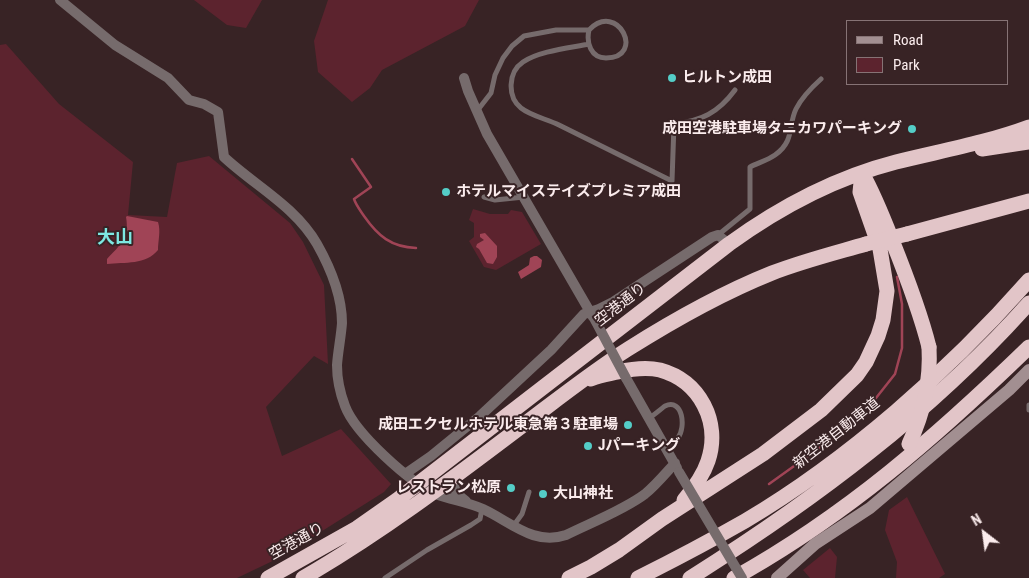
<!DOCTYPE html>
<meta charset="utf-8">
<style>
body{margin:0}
#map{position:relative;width:1029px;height:578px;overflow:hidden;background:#382325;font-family:"Roboto Condensed",sans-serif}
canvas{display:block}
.legend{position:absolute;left:846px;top:20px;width:162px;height:65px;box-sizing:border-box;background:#382325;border:1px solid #867375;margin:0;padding:6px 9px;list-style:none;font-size:15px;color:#fbeced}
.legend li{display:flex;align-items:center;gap:10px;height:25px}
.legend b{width:25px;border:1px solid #867375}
.north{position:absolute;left:959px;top:508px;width:50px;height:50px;-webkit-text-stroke:4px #382325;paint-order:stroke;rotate:330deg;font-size:14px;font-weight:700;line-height:20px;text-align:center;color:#fbeced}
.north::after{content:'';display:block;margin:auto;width:18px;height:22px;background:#fbeced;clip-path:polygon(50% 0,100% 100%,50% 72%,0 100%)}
</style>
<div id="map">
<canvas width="1029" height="578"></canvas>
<ul class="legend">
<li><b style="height:6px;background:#a28f91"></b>Road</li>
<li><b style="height:14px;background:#5c232e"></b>Park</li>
</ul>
<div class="north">N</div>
</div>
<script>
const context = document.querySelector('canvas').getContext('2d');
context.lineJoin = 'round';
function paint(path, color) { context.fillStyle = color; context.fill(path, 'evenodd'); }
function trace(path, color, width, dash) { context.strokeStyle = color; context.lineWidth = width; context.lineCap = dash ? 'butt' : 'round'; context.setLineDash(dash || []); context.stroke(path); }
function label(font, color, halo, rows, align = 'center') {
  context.font = font + ' "Roboto Condensed","Noto Sans JP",sans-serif'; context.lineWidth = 4; context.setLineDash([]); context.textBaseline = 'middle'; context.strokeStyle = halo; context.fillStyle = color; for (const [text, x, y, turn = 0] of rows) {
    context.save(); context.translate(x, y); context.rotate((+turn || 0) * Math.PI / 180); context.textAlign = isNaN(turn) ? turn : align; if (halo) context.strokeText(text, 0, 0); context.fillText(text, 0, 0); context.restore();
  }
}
const green = new Path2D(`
 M194 0H262L246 28 227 25Z
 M328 0H479L465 26 382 70 370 88 352 102 318 72 314 41Z
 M6 44 59 104 133 162 128 215 167 217 177 163 209 156 290 223 303 242 324 285 328 364 314 356 266 407 282 456 341 429 391 484 384 492 281 557 237 578H0V45Z
 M473 209 490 214H508L511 210 522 212 541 244 496 270 484 267 469 241 474 237V223L469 220Z
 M907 497 945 574 939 578H896L897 562 885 530 889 510Z
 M830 548 837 557 835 578H810L803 570Z`);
const water = new Path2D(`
 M127 216 158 222C161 231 158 241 158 250 146 265 125 262 107 264V259C119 246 130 238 126 217Z
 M485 233 497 246V257L493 264 487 263 479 249 476 247 477 244 484 240 480 237V234Z
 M534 256H537L542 260 541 267 521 279 518 272 529 265 530 258Z`);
const stream = new Path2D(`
 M352 159 371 187 354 199C356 205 360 210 364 216 378 236 391 247 416 248
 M769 484 829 441 876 398 895 374 902 348V304L897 277`);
const lane = new Path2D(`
 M589 44C569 48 539 51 523 62 508 72 507 97 521 108 531 116 547 119 559 125 597 144 634 162 672 181L674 124C701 121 718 113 735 90
 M477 111 491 93 495 75 503 58 512 46 524 36 556 30H589C618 0 646 58 606 58 591 58 586 43 589 30
 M484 197 495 200 524 197
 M718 235 750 209V167C758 163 768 160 775 155 795 141 788 125 796 109 802 97 811 88 821 79
 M1029 405V410
 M649 418C653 416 662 408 665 406 683 398 686 427 678 438 675 442 670 445 666 449
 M514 525 522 514 529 492
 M385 578 427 550 471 525 480 519 482 509`);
const street = new Path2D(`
 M60 0 115 45 168 78 189 100 204 104 218 112 224 157C255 186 295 206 317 244 330 267 342 297 342 323 341 337 338 351 337 365 337 378 340 393 345 406 355 433 409 482 436 494 451 500 468 502 483 509 511 522 534 546 566 535 590 523 624 510 645 494 656 485 665 474 675 463
 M464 78 468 91 487 134 593 317
 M626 378 677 468
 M405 474 431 456 480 416 551 350 584 314 599 309 613 302 712 237 718 235 729 244
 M455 477C452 489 456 494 466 501`);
const secondary = new Path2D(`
 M777 578 815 544 870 508 1009 390 1029 370`);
const highway = new Path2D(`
 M982 149 1029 142
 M862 173C874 194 883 217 892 240 906 275 920 311 929 347
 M907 234 1029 201
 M591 379C600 375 609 374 618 372 631 369 647 367 660 370 700 381 721 422 708 461 703 476 694 488 684 500
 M268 578 357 528 397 500 729 244C780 207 834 178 896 162 940 151 986 143 1029 127
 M303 578C379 534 448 482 518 429 554 402 590 373 628 349 674 320 722 293 772 273 803 261 835 253 866 244
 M569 578 591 567 619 550 662 519 763 454 821 410 857 375 866 362 878 336 883 320 887 291 880 249 860 192 862 173
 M638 578C674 560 710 541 745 521 848 460 950 370 1029 280
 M690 578C813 501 932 412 1029 303
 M734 578C847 515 936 437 1029 347`);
const streetBridge = new Path2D(`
 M595 320 626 378
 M679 472 742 578`);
const highwayBridge = new Path2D(`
 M866 244 907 234
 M909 444C924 412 931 382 929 347`);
const markers = [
 [672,78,5,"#54cdc7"],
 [912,129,5,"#54cdc7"],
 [446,192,5,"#54cdc7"],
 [628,425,5,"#54cdc7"],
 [588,446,5,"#54cdc7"],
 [511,488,5,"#54cdc7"],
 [543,494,5,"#54cdc7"]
];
const poiNames = [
 ["ヒルトン成田",682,78],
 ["成田空港駐車場タニカワパーキング",902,129,"right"],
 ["ホテルマイステイズプレミア成田",456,192],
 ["成田エクセルホテル東急第３駐車場",618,425,"right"],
 ["Jパーキング",598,446],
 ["レストラン松原",501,488,"right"],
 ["大山神社",553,494]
];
const streetNames = [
 ["空港通り",621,305,-38],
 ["新空港自動車道",837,434,-38],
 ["空港通り",297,542,-29]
];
const quarterNames = [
 ["大山",115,238]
];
paint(green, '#5c232e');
paint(water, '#a04456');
trace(stream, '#a04456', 2.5);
trace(lane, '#766b6c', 5);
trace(street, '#766b6c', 10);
trace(secondary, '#a28f91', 12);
trace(highway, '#e2c5c8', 15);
trace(streetBridge, '#766b6c', 10);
trace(highwayBridge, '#e2c5c8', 15);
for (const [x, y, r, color] of markers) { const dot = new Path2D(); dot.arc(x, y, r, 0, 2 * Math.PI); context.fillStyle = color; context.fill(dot); trace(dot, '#382325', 2); }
label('bold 15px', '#fbeced', '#382325', poiNames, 'left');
label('15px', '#fbeced', '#382325', streetNames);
label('bold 18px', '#7de8e2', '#382325', quarterNames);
</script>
